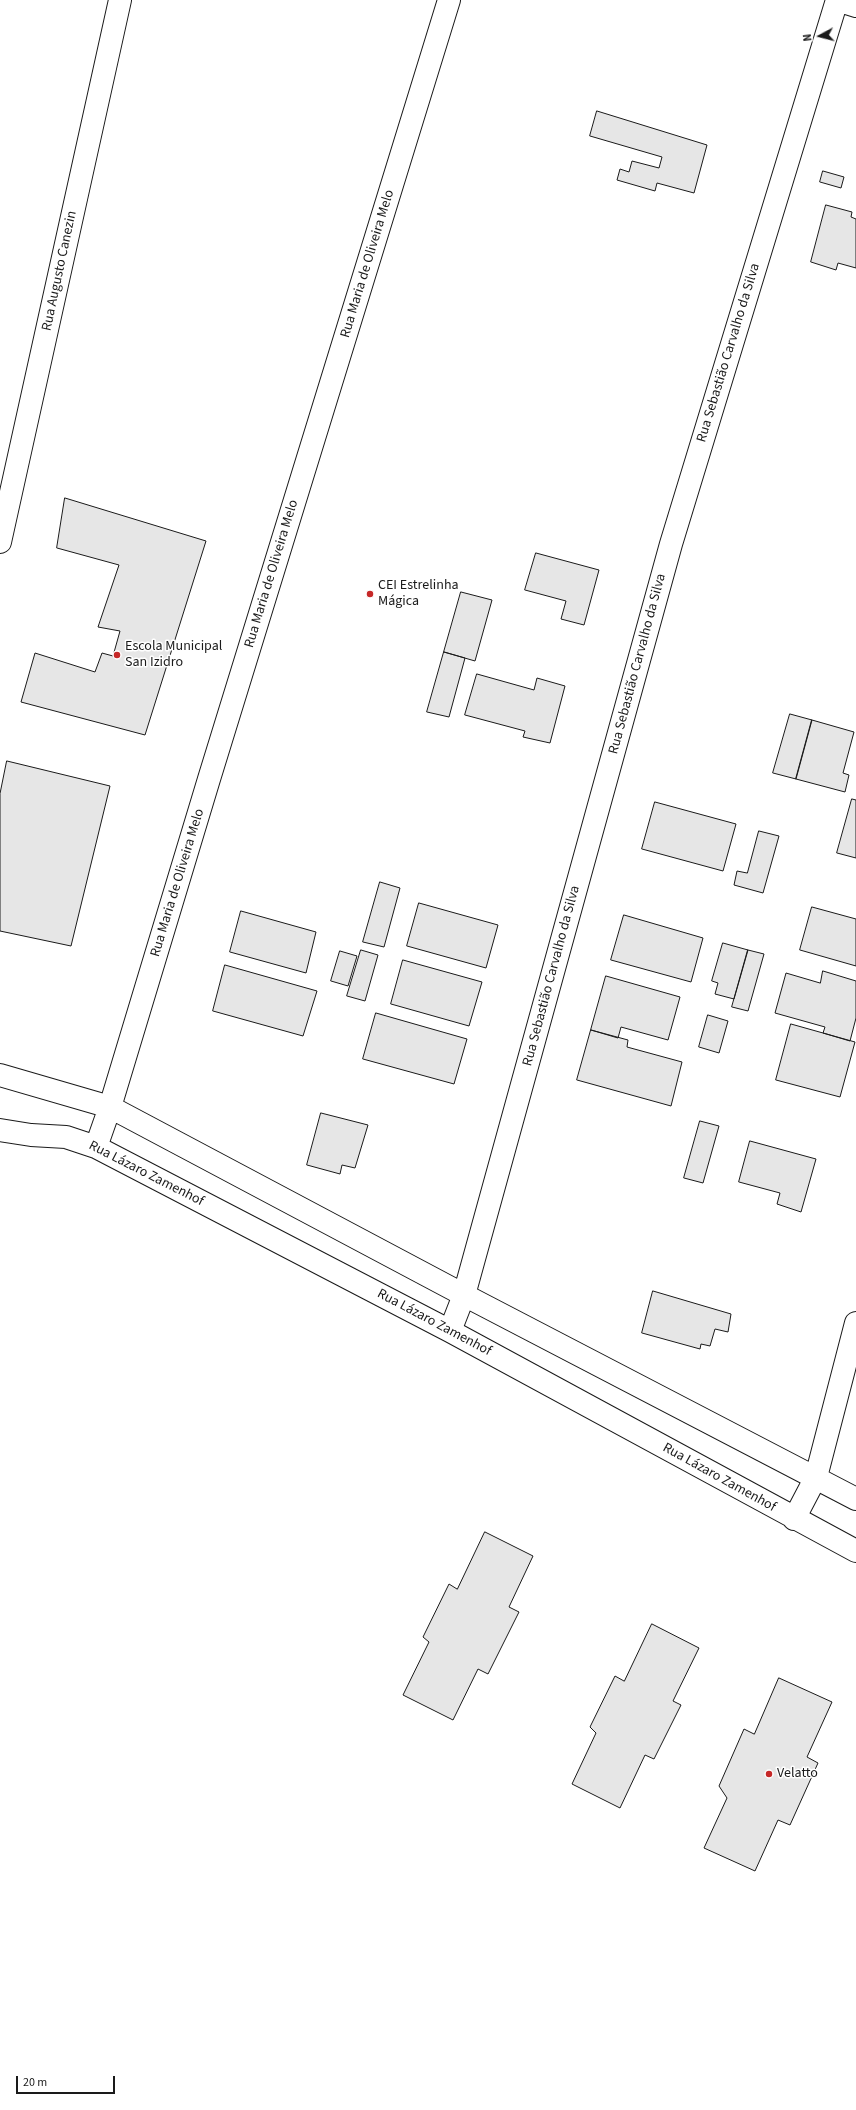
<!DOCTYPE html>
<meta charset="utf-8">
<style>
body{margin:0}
#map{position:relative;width:856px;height:2110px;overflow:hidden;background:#fff;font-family:"Source Sans 3",sans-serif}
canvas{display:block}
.north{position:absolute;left:800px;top:16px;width:40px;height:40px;-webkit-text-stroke:3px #fff;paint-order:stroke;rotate:263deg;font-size:11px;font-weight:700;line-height:16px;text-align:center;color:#1a1a1a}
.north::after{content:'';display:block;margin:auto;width:14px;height:18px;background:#1a1a1a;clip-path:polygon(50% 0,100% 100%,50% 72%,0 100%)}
.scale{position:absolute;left:16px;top:2076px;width:99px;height:18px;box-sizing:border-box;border:2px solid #1a1a1a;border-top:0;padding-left:5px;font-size:12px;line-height:14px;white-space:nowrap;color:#1a1a1a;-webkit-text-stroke:3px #fff;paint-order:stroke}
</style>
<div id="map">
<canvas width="856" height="2110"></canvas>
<div class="north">N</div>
<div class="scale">20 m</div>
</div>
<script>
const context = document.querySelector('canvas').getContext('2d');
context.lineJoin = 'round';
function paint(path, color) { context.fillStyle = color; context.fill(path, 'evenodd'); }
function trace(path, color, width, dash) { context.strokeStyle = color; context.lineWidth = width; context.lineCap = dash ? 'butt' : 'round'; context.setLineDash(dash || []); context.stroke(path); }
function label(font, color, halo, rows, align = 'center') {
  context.font = font + ' "Source Sans 3",sans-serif'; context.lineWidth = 3; context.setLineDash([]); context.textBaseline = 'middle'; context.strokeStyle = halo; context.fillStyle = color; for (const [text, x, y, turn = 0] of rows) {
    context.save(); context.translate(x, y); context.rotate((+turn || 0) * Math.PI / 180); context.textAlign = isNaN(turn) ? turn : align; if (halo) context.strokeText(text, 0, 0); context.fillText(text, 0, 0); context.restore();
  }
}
const building = new Path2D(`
 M597 111 707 145 694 193 657 183 655 191 617 180 620 169 629 172 632 161 659 168 662 157 590 136Z
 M823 171 844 177 841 188 820 182Z
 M826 205 852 212 851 217 856 219V268L838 263 836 270 811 262Z
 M65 498 206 541 145 735 21 702 35 653 95 672 102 653 113 656 120 631 98 627 119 565 57 548Z
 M536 553 599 570 584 625 561 619 566 601 525 590Z
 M461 592 492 600 475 661 444 652Z
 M444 652 465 658 449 717 427 712Z
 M477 674 534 690 537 678 565 686 550 743 523 737 525 731 465 715Z
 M790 714 812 720 796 779 773 773Z
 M812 720 854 732 843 773 849 775 845 792 796 779Z
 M7 761 110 786 71 946 0 931V794Z
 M852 799 856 800V858L837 853Z
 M655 802 736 824 723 871 642 849Z
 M759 831 779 836 763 893 734 885 737 871 747 873Z
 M380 882 400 888 384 947 363 942Z
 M419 903 498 925 486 968 407 946Z
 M812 907 856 919V966L800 950Z
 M241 911 316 932 306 973 230 952Z
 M624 915 703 938 691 982 611 960Z
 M723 943 748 950 734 999 715 994 718 983 712 981Z
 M361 950 378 955 365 1001 347 996Z
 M748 950 764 954 748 1011 732 1007Z
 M340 951 357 956 348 986 331 981Z
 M403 960 482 982 469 1026 391 1004Z
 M225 965 317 991 303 1036 213 1011Z
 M823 971 856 981V1018L850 1041 823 1033 825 1027 775 1013 786 973 820 983Z
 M606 976 680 997 668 1040 621 1027 618 1038 591 1030Z
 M376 1013 467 1039 454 1084 363 1059Z
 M708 1015 728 1021 719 1053 699 1047Z
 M791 1024 855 1042 840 1097 776 1080Z
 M591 1030 628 1040 627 1047 682 1062 671 1106 577 1080Z
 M321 1113 368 1125 355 1168 342 1165 340 1174 307 1165Z
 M700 1121 719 1126 703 1183 684 1178Z
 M750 1141 816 1159 801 1212 777 1204 780 1193 739 1182Z
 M653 1291 731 1314 728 1332 715 1329 710 1346 701 1344 700 1349 642 1333Z
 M485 1532 533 1556 509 1607 519 1612 488 1674 478 1669 453 1720 403 1695 429 1642 423 1637 449 1584 457 1589Z
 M652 1624 699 1648 673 1701 681 1705 654 1759 645 1755 620 1808 572 1784 596 1733 590 1727 615 1676 624 1681Z
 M779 1678 832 1702 807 1757 818 1763 790 1825 778 1820 755 1871 704 1848 727 1798 719 1786 744 1729 754 1734Z`);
const minor = new Path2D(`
 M837 0 856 6
 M0 542 120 0
 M0 1075 110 1107 464 1295 856 1499
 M0 1130 31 1135 66 1137 96 1147 450 1331 856 1551
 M96 1147 110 1107 209 779 449 0
 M450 1331 464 1295 671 544 837 0
 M794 1519 816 1477 856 1323`);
const markers = [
 [370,594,4,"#c62828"],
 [117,655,4,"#c62828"],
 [769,1774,4,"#c62828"]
];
const streetNames = [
 ["Rua Maria de Oliveira Melo",368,264,-73],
 ["Rua Augusto Canezin",60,271,-78],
 ["Rua Sebastião Carvalho da Silva",729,353,-73],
 ["Rua Maria de Oliveira Melo",272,574,-73],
 ["Rua Sebastião Carvalho da Silva",638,664,-75],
 ["Rua Maria de Oliveira Melo",178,883,-73],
 ["Rua Sebastião Carvalho da Silva",552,976,-75],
 ["Rua Lázaro Zamenhof",146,1174,27],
 ["Rua Lázaro Zamenhof",434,1323,28],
 ["Rua Lázaro Zamenhof",719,1478,29]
];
const poiNames = [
 ["CEI Estrelinha",378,586],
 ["Mágica",378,602],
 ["Escola Municipal",125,647],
 ["San Izidro",125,663],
 ["Velatto",777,1774]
];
paint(building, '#e6e6e6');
trace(building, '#1a1a1a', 1);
trace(minor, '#1a1a1a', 24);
trace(minor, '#fff', 22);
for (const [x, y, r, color] of markers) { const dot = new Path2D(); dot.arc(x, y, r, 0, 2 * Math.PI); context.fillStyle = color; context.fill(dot); trace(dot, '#fff', 1.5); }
label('14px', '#1a1a1a', '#fff', streetNames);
label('14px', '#1a1a1a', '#fff', poiNames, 'left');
</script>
